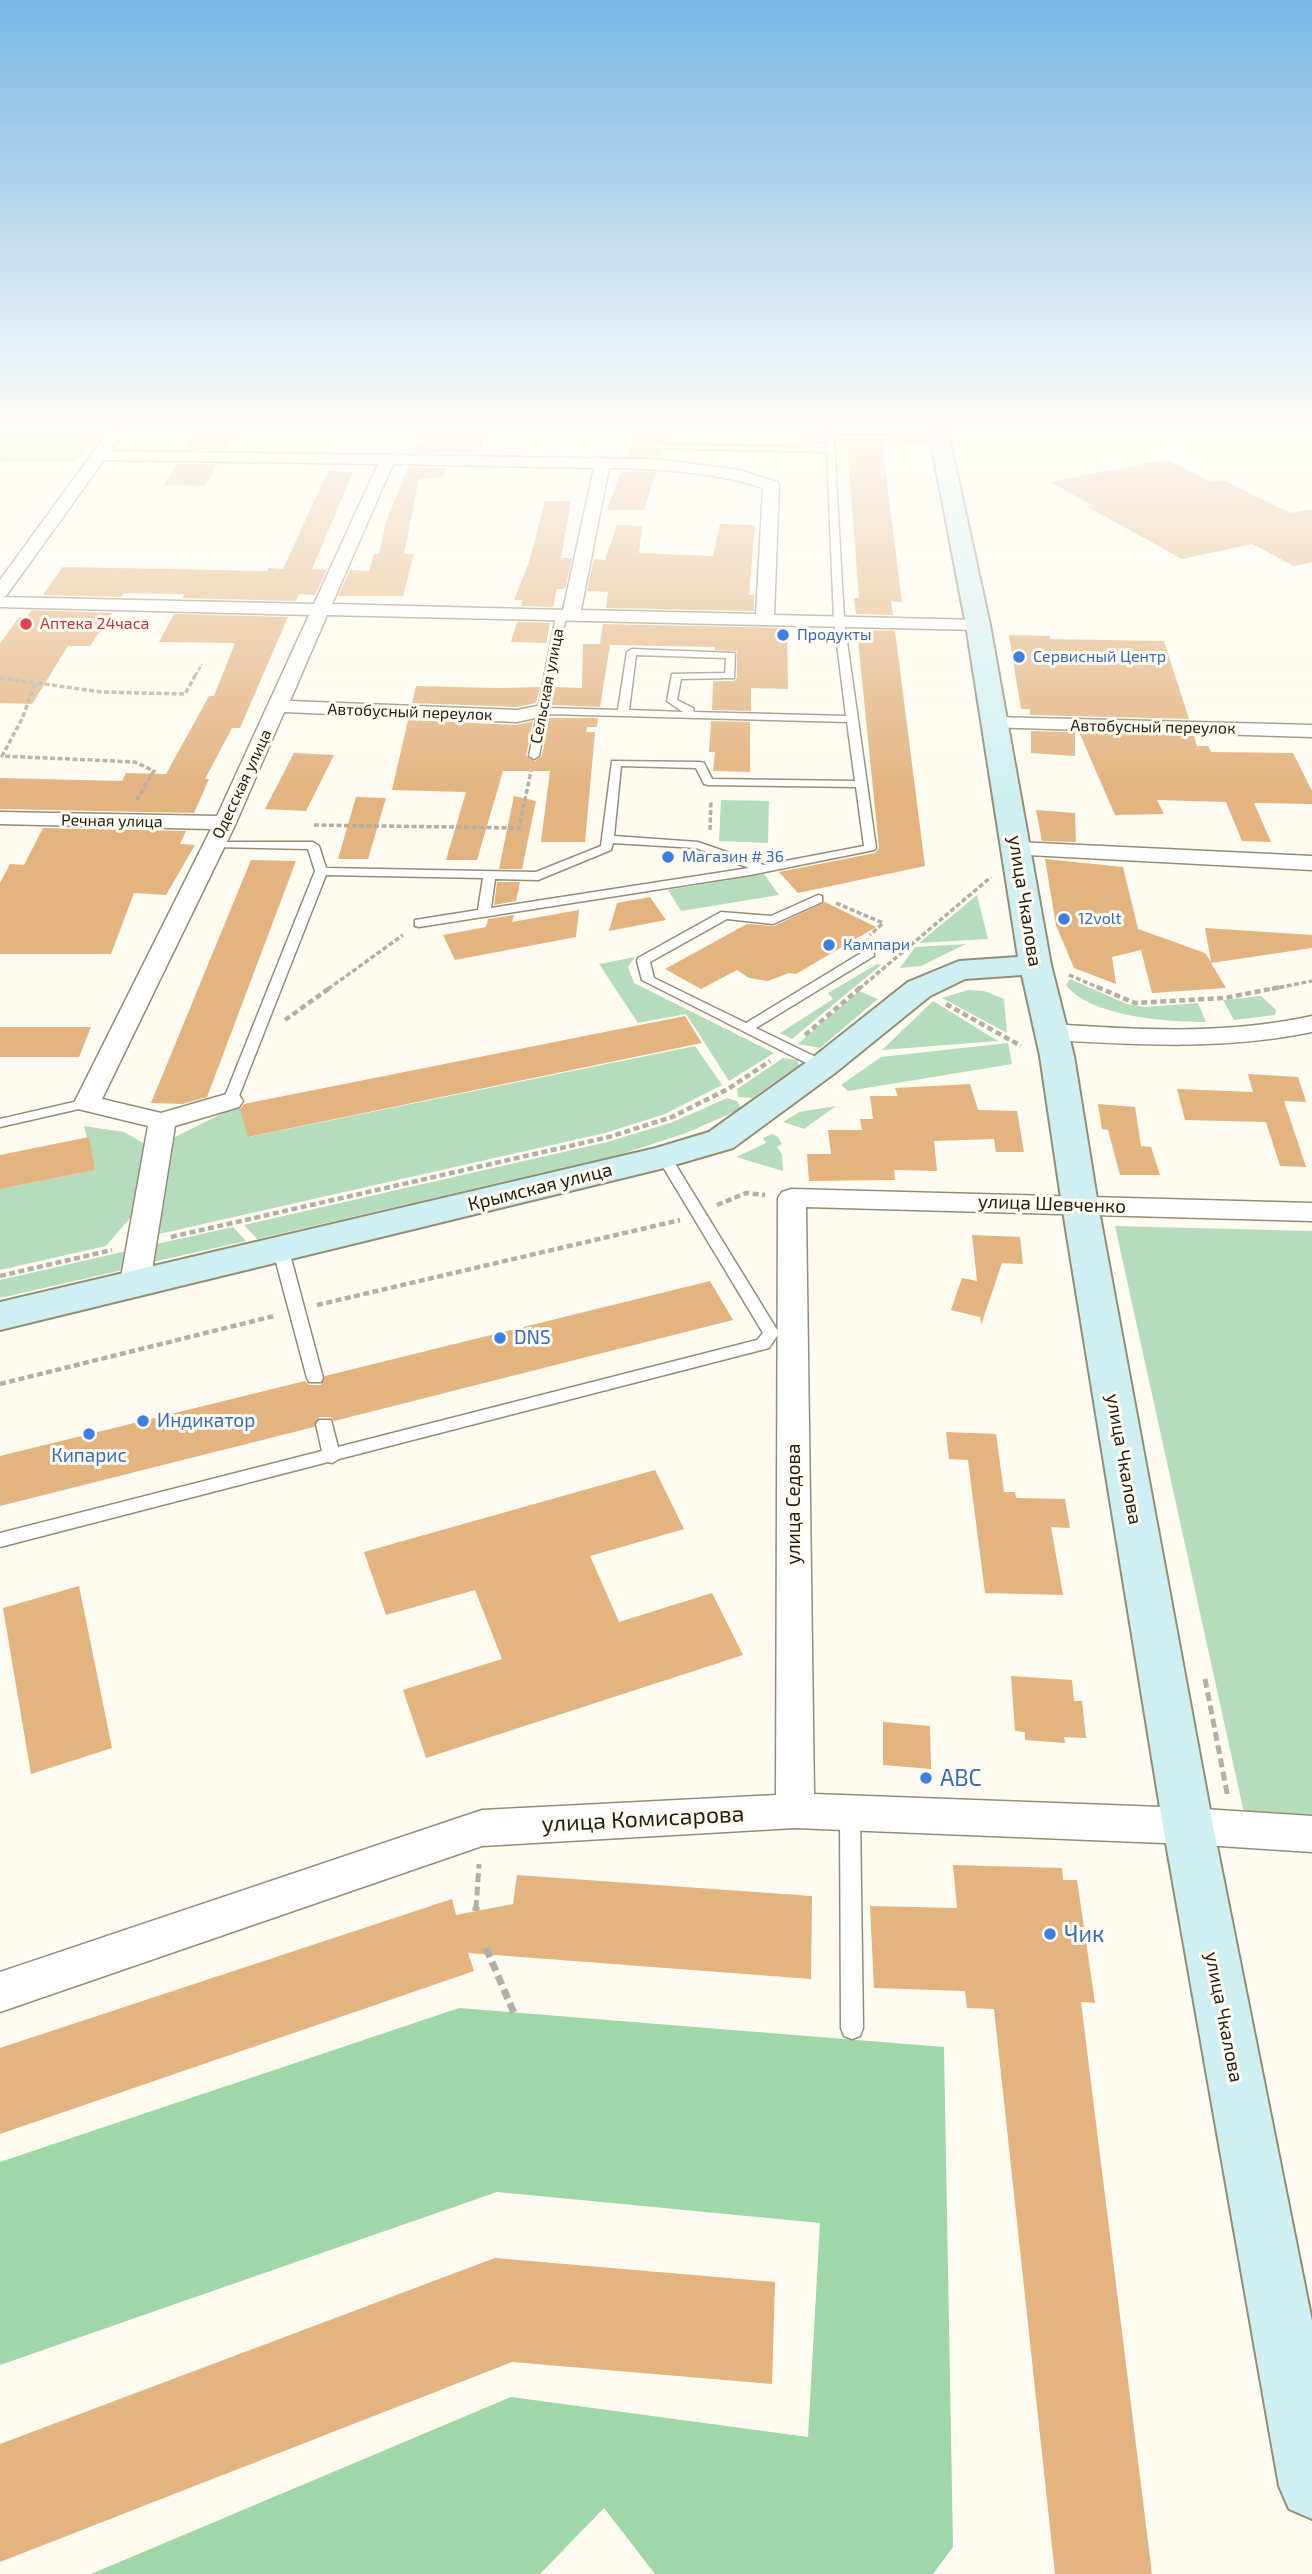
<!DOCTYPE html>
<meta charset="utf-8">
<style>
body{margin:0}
canvas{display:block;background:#fffbf0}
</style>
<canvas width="1312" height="2574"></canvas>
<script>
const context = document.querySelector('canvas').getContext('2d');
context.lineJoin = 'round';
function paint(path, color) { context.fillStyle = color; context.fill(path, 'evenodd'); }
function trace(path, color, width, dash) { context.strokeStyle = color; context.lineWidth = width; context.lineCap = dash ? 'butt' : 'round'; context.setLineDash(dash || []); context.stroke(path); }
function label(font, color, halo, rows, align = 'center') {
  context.font = font + ' "Exo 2",sans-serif'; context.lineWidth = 6; context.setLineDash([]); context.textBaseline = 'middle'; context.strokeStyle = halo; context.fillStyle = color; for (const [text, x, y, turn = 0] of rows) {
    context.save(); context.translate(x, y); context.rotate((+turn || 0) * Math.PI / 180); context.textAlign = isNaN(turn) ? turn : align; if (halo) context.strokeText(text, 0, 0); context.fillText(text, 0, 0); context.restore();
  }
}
const green = new Path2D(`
 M0 432H98L75 462 0 461Z
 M721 800 769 801 768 843 719 841Z
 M764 874 779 895 681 911 668 890Z
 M977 895 988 939 919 943Z
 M966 944 921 966 900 968 915 947Z
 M635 957 628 967 634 983 774 1053 729 1081 686 1014 638 1023 599 964Z
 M877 964 881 965 792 1039 780 1033 833 999 828 993Z
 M1070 979 1127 1004 1145 1007 1198 1003 1206 1022C1168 1022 1090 1017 1066 985Z
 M968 990 984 991 1004 999 1007 1033 942 998Z
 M859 991 878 999 820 1048 798 1044Z
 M1261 996 1276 1010 1275 1015 1234 1020 1223 1000Z
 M933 1001 998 1041 882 1050Z
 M1008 1043 1012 1064 848 1091 841 1085 881 1057Z
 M695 1046 722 1085 665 1114 605 1133 150 1236 169 1140 239 1105 249 1137Z
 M783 1058 797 1060 799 1065 752 1098 738 1097 737 1089Z
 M727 1098 737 1101 741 1109 686 1133 622 1154 257 1239 244 1225 607 1142 673 1122Z
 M836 1106 804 1129 783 1122 799 1112Z
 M84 1126 124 1132 145 1144 144 1176 130 1218 106 1246 0 1270V1189L95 1170Z
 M772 1134 778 1137 782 1144 777 1147 782 1154 783 1171 736 1157 766 1143 763 1138Z
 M1115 1226 1312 1231V1816L1244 1813Z
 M233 1227 246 1241 144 1264 147 1246Z
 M135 1249 132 1268 0 1298V1280Z`);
const forest = new Path2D(`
 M459 2008 944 2047 953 2547 933 2574H655L604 2508 540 2574H91L511 2397 808 2437 820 2223 497 2192 0 2365V2162Z`);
const building = new Path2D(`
 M197 432H237L227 450H186Z
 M422 432H485L479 454 414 453Z
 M635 432H669L666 442 656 441 650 445 655 450 663 451 661 457 627 456Z
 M800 432H823L824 445H800Z
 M847 442H882L902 602 891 601 893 615 856 614 854 598H859Z
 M1166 459 1212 482 1223 480 1290 513 1312 509V562L1294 566 1252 544 1182 559 1088 507 1094 506 1050 482Z
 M177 464H218L205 486 164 485Z
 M408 467 446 468 443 477 419 479 404 554H414L403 596H338L350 570 369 571 374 554H379L386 522Z
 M328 471 353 472 312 569 327 570 315 595 299 594 296 601 182 598 185 594 124 593 121 597 43 595 63 567 267 571 269 568 283 569Z
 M621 471 656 472 644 510H607Z
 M545 501H571L561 558H572L565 589H557L553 607 521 606 522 600H514L529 562Z
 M720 524 755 525 749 595H754V611L606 608 608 592 587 591 594 559 605 560 617 525 642 526 639 553 713 556Z
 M32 610 112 613 90 646H68L32 704 0 703V644L19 617H27Z
 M174 614 288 617 240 728H232L205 779H209L194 813 0 809V778L122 781 126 773 166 774 209 696H214L235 643 159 642Z
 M517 622 550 623 546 643 511 642Z
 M603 624 787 628 788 689 751 688V711L712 710 713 681H734L737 678V651L715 650V647L610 645 600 707 551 705 555 687 582 688 583 644H600Z
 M857 630 895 631 925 866 798 893 779 872 875 853 879 848Z
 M1009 635 1050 636V639L1164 641 1189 719 1030 715V709H1021Z
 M416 686 498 688 540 687 536 703 517 707 412 703Z
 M549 718H598L597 727H587L586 732H595L585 842H541L550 771H503L477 860H446L466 792 392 790 408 720 517 725 533 721 526 756 535 761 542 756Z
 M711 721 750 722V772L713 771 715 752H709Z
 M1031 731 1075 732V756L1031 753Z
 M1079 732 1194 736 1197 746H1208L1211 752 1293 753 1312 791V804L1254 803 1271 842 1242 841 1226 802 1157 800 1164 814 1115 815Z
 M294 753 334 755 306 811 265 809Z
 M514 796 536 801 522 869H499Z
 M356 797 386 798 368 859H338Z
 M1036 810 1075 813 1076 842 1042 841Z
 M43 828 186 831 180 844 195 845 166 895 134 893 111 954H0V883L10 864 24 865Z
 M1045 859 1123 867 1138 929 1205 953 1211 962 1205 928 1312 935V948L1211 963 1226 988 1152 993 1141 950 1112 957 1116 984 1074 968 1056 925Z
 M251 860 296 861 207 1097 183 1104 151 1103Z
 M497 882H520L516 901 494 905Z
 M650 897 666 920 609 931 617 903Z
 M825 902 876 927 796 974 789 973 768 981 749 978 737 970 701 989 665 969 747 924 774 926Z
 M579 910 576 937 455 960 443 935 486 927 488 919 514 915 512 922Z
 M685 1016 702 1043 248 1137 240 1109 244 1104Z
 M0 1027H91L79 1057H0Z
 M1248 1074 1298 1077 1306 1102 1284 1101 1306 1167 1280 1166 1266 1122 1185 1120 1177 1089 1253 1092Z
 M970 1084 978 1110 1017 1111 1024 1152H996L994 1139 934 1141 937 1171 894 1170 895 1180 809 1181 807 1154H831L828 1130H862L860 1119H873L870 1096H898L895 1088Z
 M1098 1104 1135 1107 1141 1146 1151 1147 1160 1175H1120L1108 1130 1102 1129Z
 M89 1137 95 1170 0 1189V1155Z
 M972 1235 1020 1237 1023 1264 1002 1263 981 1325 980 1317 951 1310 962 1278 977 1281Z
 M710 1281 733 1320 334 1421 331 1417H319L314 1427 0 1506V1456L305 1381 309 1385H321L325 1376Z
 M946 1432 996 1434 1004 1492H1015L1016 1498 1065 1499 1070 1528 1051 1527 1063 1595 985 1593 968 1460 949 1459Z
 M655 1470 684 1529 590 1556 619 1622 712 1593 743 1655 426 1758 403 1690 502 1659 475 1590 386 1615 364 1552Z
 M79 1586 112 1748 31 1774 3 1608Z
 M1011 1676 1072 1680 1074 1701H1082L1086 1738 1064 1737 1065 1743 1025 1740V1732L1015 1731Z
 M883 1722 930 1726 931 1769 883 1765Z
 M953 1865 1062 1868 1063 1880H1077L1095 2003 1081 2002 1152 2574H1055L994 2009 967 2008 965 1991 874 1988 870 1906 957 1908Z
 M517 1875 812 1896 811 1979 468 1953 474 1971 0 2134V2048L452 1899 456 1915 513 1904Z
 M495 2258 775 2282 772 2384 512 2362 0 2562V2444Z`);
const pathFar4 = new Path2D(`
 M195 676 202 664`);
const pathFar3 = new Path2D(`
 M0 678 102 692 185 694 196 674
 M35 684 22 719 2 756 135 762 154 771 136 801
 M314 825 519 828 531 771
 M710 830 711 800
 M836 903 883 923 870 935
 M1069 975 1102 989
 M328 989 403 935
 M859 989 991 877
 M1272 989 1312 981`);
const pathFar2 = new Path2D(`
 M1097 987 1135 1003 1224 998 1281 987
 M946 1004 1021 1046
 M285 1020 331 987
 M805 1035 861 987
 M717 1205 746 1193 765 1195
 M171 1237 609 1137 672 1117 728 1089 770 1061
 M0 1276 112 1250
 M317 1305 680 1220
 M0 1384 274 1316`);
const pathFar1 = new Path2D(`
 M1205 1679 1228 1798
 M476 1909 479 1864`);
const path = new Path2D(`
 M476 1911V1907
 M486 1948 514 2013`);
const service = new Path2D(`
 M826 432H834V435L939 436 943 438 939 440 834 439 844 620 876 848 874 850 750 875 419 927 415 926V920L478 910 483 878 326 875 237 1101 235 1104H225L223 1101 315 871 308 849 214 847 208 844 210 842H313L319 846 326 868 536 872 601 846 612 761 700 762 704 763 712 779 855 781 847 722 547 714 539 756 534 759 529 756 556 616 561 613 566 616 548 708 618 710 627 652 632 649 735 653 734 678 681 679 677 700 693 708 694 712 846 716 834 620 827 452 656 448 652 446 656 444 827 448ZM636 655 726 658 725 673 672 674 667 701 683 712 629 710ZM621 766 696 768 704 784 708 785 856 787 864 846 764 865 698 842 614 836ZM613 843 696 848 749 868 491 908 495 879 538 880 611 850Z
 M818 895 822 896V902L773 924 727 919 650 962 654 978 746 1023 866 950H874V956L756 1028 828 1063 830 1066 828 1069H818L642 980 637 961 638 958 721 912 771 916Z
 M87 1099 92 1100 94 1103 92 1106 0 1127V1119Z
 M664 1152 671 1157 779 1333 769 1348 339 1459 332 1463 328 1462 0 1547V1533L322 1451 316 1424 319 1420H331L338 1447 757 1340 763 1333 657 1157Z
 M280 1242 288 1247 323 1378 321 1382H309L307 1378 272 1247Z
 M850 1804 857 1806 860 1813 863 2028 860 2036 852 2039 844 2036 841 2028 840 1813 843 1806Z`);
const minor = new Path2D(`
 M108 432H123L110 451 653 459 739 470 777 482 779 485 774 615 978 620 987 625 978 630 327 615 290 701 517 710 542 705 552 711 549 715 517 722 284 712 236 823 102 1099 161 1113 230 1093 239 1095 243 1101 239 1107 175 1126 150 1283 145 1290 135 1293 125 1290 120 1283 148 1126 78 1109 74 1103 211 829 0 824V812L217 816 309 615 0 607V580ZM104 460 378 464 314 604 2 597 6 596ZM393 464 594 468 563 610 332 604ZM609 468C660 469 714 472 763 488L756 614 581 610Z
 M994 717 1312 725V737L987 727 984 723 987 719Z
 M1017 842 1312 856V870L1009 854 1006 849 1009 844Z
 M1312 1016V1032C1225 1050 1139 1045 1051 1040L1042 1037 1038 1032 1042 1027 1051 1024C1139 1030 1225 1035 1312 1016Z
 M792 1189 1312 1203V1221L806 1207 814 1794 1188 1808 1312 1816V1852L1188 1844 795 1828 482 1846 0 2012V1972L482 1810 776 1795 778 1198 782 1192Z`);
const secondary = new Path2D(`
 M929 432H948L990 625 1051 965 1074 1056 1098 1205 1213 1826 1312 2321V2519L1289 2509 1279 2486 1163 1826 1062 1205 1040 1056 1022 975 965 979 930 996 835 1073 733 1148 664 1168 0 1330V1302L656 1148 709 1132 811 1059 908 982 959 961 1018 957 966 625Z`);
const markers = [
 [26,624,7,"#e0444e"],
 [783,635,7,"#3f7fe0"],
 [1019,657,7,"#3f7fe0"],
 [668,857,7,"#3f7fe0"],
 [1064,919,7,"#3f7fe0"],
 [829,945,7,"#3f7fe0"],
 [500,1338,7,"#3f7fe0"],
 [143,1421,7,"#3f7fe0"],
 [89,1434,7,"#3f7fe0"],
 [926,1778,7,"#3f7fe0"],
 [1050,1934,7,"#3f7fe0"]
];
const farHealthnames = [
 ["Аптека 24часа",40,624]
];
const farShopnames = [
 ["Продукты",797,635],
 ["Сервисный Центр",1033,657],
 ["Магазин # 36",682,857],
 ["12volt",1078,919],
 ["Кампари",843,945]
];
const farStreetnames = [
 ["Сельская улица",547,686,-79],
 ["Автобусный переулок",410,712,2],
 ["Автобусный переулок",1153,727,1],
 ["Одесская улица",242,784,-65],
 ["Речная улица",112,821,1]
];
const streetNames = [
 ["улица Чкалова",1025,901,81],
 ["Крымская улица",540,1187,-14],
 ["улица Шевченко",1052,1204,2],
 ["улица Чкалова",1124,1459,80],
 ["улица Седова",794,1504,-90],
 ["улица Чкалова",1224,2017,79]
];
const shopNames = [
 ["DNS",514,1338],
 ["Индикатор",157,1421],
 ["Кипарис",89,1456,"center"]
];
const nearShopnames = [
 ["ABC",940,1778],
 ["Чик",1064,1934]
];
const nearStreetnames = [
 ["улица Комисарова",643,1819,-3]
];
paint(green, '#b5ddbb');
paint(forest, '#9fd7a8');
paint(building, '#e3b380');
trace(service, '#958d73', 3);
trace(minor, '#958d73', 3);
trace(secondary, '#958d73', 4);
trace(pathFar4, '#b3afa4', 2.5, [4.5, 2]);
trace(pathFar3, '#b3afa4', 3.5, [5, 2.5]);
trace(pathFar2, '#b3afa4', 4.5, [6, 3.5]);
trace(pathFar1, '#b3afa4', 5, [9, 4.5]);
trace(path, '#b3afa4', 7, [10, 5]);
paint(service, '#fff');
paint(minor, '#fff');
paint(secondary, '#cff0f2');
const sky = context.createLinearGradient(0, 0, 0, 793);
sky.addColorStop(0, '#78b6e3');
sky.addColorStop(0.54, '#fffdf8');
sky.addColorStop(1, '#fffdf800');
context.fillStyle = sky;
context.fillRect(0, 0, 1312, 793);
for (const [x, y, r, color] of markers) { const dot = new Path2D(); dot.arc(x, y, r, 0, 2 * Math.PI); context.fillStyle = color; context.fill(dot); trace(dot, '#fffbf0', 2.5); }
label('16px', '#be3a42', '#fffbf0', farHealthnames, 'left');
label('16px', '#366cbe', '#fffbf0', farShopnames, 'left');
label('16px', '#221e14', '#fffbf0', farStreetnames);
label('19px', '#221e14', '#fffbf0', streetNames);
label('19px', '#366cbe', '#fffbf0', shopNames, 'left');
label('23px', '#366cbe', '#fffbf0', nearShopnames, 'left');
label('23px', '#221e14', '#fffbf0', nearStreetnames);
</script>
